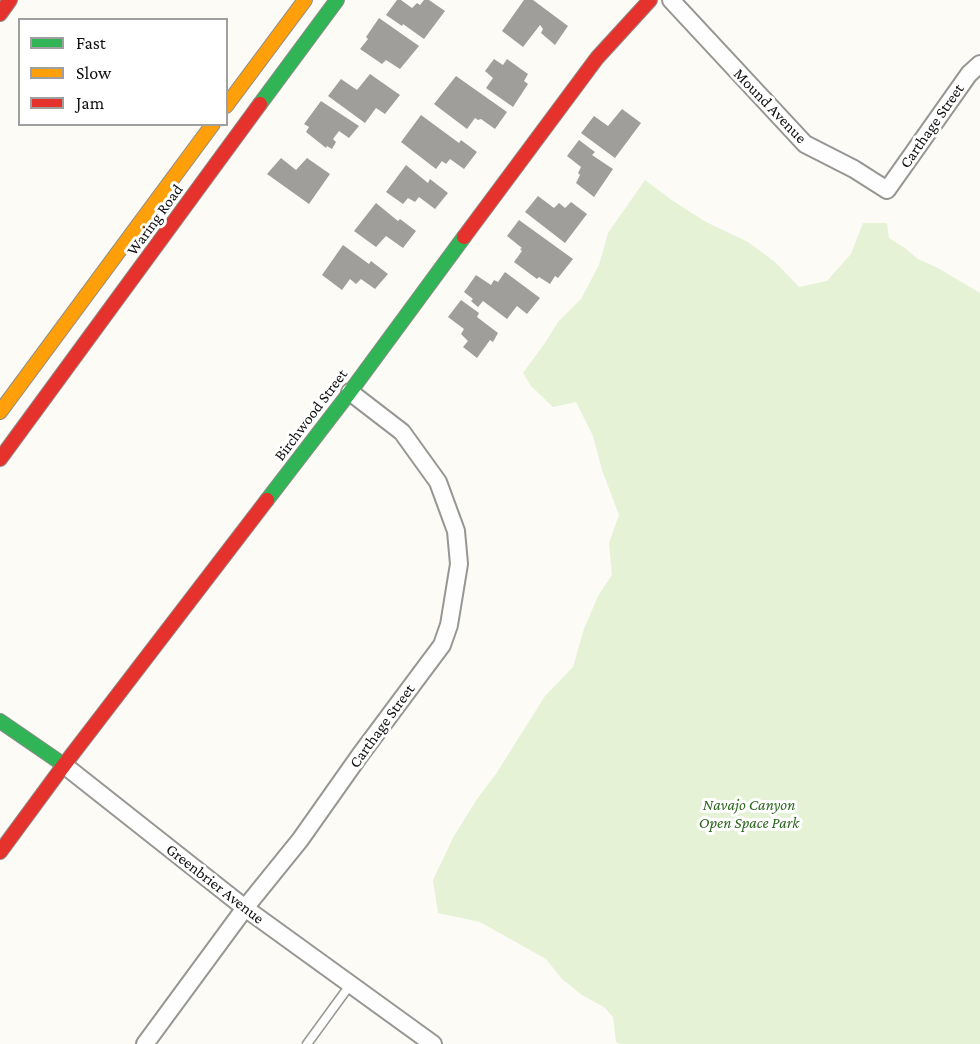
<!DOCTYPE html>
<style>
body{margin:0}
#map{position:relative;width:980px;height:1044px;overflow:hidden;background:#fcfbf6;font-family:"Crimson Pro",serif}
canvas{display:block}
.legend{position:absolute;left:18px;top:18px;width:210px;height:108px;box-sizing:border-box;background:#fff;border:2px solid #9f9f9f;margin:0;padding:8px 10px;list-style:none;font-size:18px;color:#101010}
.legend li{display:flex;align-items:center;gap:12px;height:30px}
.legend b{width:30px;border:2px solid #9f9f9f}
</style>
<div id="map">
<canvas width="980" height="1044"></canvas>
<ul class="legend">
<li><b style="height:8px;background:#30b455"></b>Fast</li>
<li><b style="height:8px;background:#ff9f0a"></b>Slow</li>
<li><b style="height:8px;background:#e5322d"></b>Jam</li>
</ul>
</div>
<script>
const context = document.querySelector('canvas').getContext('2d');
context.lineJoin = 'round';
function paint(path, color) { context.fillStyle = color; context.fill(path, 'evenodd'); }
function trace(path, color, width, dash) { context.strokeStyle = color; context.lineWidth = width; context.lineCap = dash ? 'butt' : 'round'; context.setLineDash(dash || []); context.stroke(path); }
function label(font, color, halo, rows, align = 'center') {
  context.font = font + ' "Crimson Pro",serif'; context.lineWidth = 6; context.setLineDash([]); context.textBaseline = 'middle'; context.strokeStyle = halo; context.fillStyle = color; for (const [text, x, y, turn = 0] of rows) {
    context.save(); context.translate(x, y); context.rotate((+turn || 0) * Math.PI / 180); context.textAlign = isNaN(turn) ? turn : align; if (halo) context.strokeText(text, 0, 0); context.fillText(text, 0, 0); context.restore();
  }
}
const green = new Path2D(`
 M645 180 673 201 706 222 748 242 775 262 799 287 827 281 851 254 863 223H887L889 238 905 248 918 259 938 268 980 293V1044H620L616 1042 613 1017 604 1007 582 995 562 979 546 959 480 922 438 913 433 880 454 836 477 799 496 774 545 696 573 667 584 629 598 596 612 575 609 543 619 515 602 470 593 436 576 402 553 407 531 386 523 373 545 343 558 322 581 299 599 265 608 233Z`);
const building = new Path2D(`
 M397 0H401L412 8 417 3 420 5 424 0H429L445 11 424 39 403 24 402 26 386 15Z
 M524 0H533L568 26 555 45 541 33 543 29 540 25 523 47 502 31Z
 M379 18 419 46 400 69 386 60 382 64 360 49 368 39 366 37Z
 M494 59 503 65 507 59 528 74 524 81 528 84 513 107 486 88 493 78 485 71Z
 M370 74 400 95 385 114 376 108 365 123 328 96 341 79 357 90Z
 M456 76 507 112 495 129 481 119 478 120 475 118 467 129 434 104Z
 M321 101 359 126 349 138 339 131 333 139 336 142 332 149 327 146 326 148 306 132 309 127 304 124Z
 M622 109 641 123 615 158 581 133 594 116 608 126Z
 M421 115 459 143 461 140 477 152 464 169 450 159 446 164 442 161 436 169 401 142Z
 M579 140 595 152 592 155 613 169 594 197 576 183 580 175 578 173 581 167 567 156Z
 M281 158 296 170 307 158 330 174 309 204 267 174Z
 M406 165 428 183 430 179 448 193 435 209 419 197 415 202 408 198 403 204 386 192Z
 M538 196 554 208 559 203 565 208 571 202 587 214 565 243 525 212Z
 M376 203 398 221 400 219 416 231 403 248 386 236 376 247 354 231Z
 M519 220 573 259 558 278 555 276 550 284 539 277 537 279 514 262 522 251 520 249 522 248 507 236Z
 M343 245 369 264 371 261 388 274 375 289 361 279 356 284 350 279 342 290 322 275Z
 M505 272 540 298 527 314 517 306 507 319 483 301 478 307 471 301 473 299 464 292 476 275 491 285 494 280 498 282Z
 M461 300 479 313 477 317 498 333 493 342 490 340 477 358 463 347 468 341 461 334 464 329 448 317Z`);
const lane = new Path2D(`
 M307 1044 350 985`);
const street = new Path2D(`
 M671 0 805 144 854 169 887 190 969 74 980 64
 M64 765 245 908 433 1044
 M145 1044 245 908 300 840 360 755 442 645 449 625 459 564 456 531 438 482 402 432 350 392`);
const fast = new Path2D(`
 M260 104 337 0
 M267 500 350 392 464 237
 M0 721 64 765`);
const slow = new Path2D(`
 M226 106 305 0
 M0 412 213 124`);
const jam = new Path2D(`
 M0 14 10 0
 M464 237 597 58 650 0
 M0 459 260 104
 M0 852 64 765 267 500`);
const streetNames = [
 ["Mound Avenue",770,106,46],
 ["Carthage Street",932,126,-55],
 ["Waring Road",155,220,-54],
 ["Birchwood Street",311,415,-53],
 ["Carthage Street",382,726,-54],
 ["Greenbrier Avenue",215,884,38]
];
const parkNames = [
 ["Navajo Canyon",749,805],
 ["Open Space Park",749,823]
];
paint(green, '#e5f2d6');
paint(building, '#a09e9b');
trace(lane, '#969694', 11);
trace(street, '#969694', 20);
trace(fast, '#8d8c8a', 16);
trace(slow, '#8d8c8a', 16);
trace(jam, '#8d8c8a', 16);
trace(lane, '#fffefe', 8);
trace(street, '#fffefe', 16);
trace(fast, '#30b455', 14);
trace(slow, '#ff9f0a', 14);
trace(jam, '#e5322d', 14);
label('16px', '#101010', '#fff', streetNames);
label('italic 16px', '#2e6820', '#fff', parkNames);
</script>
